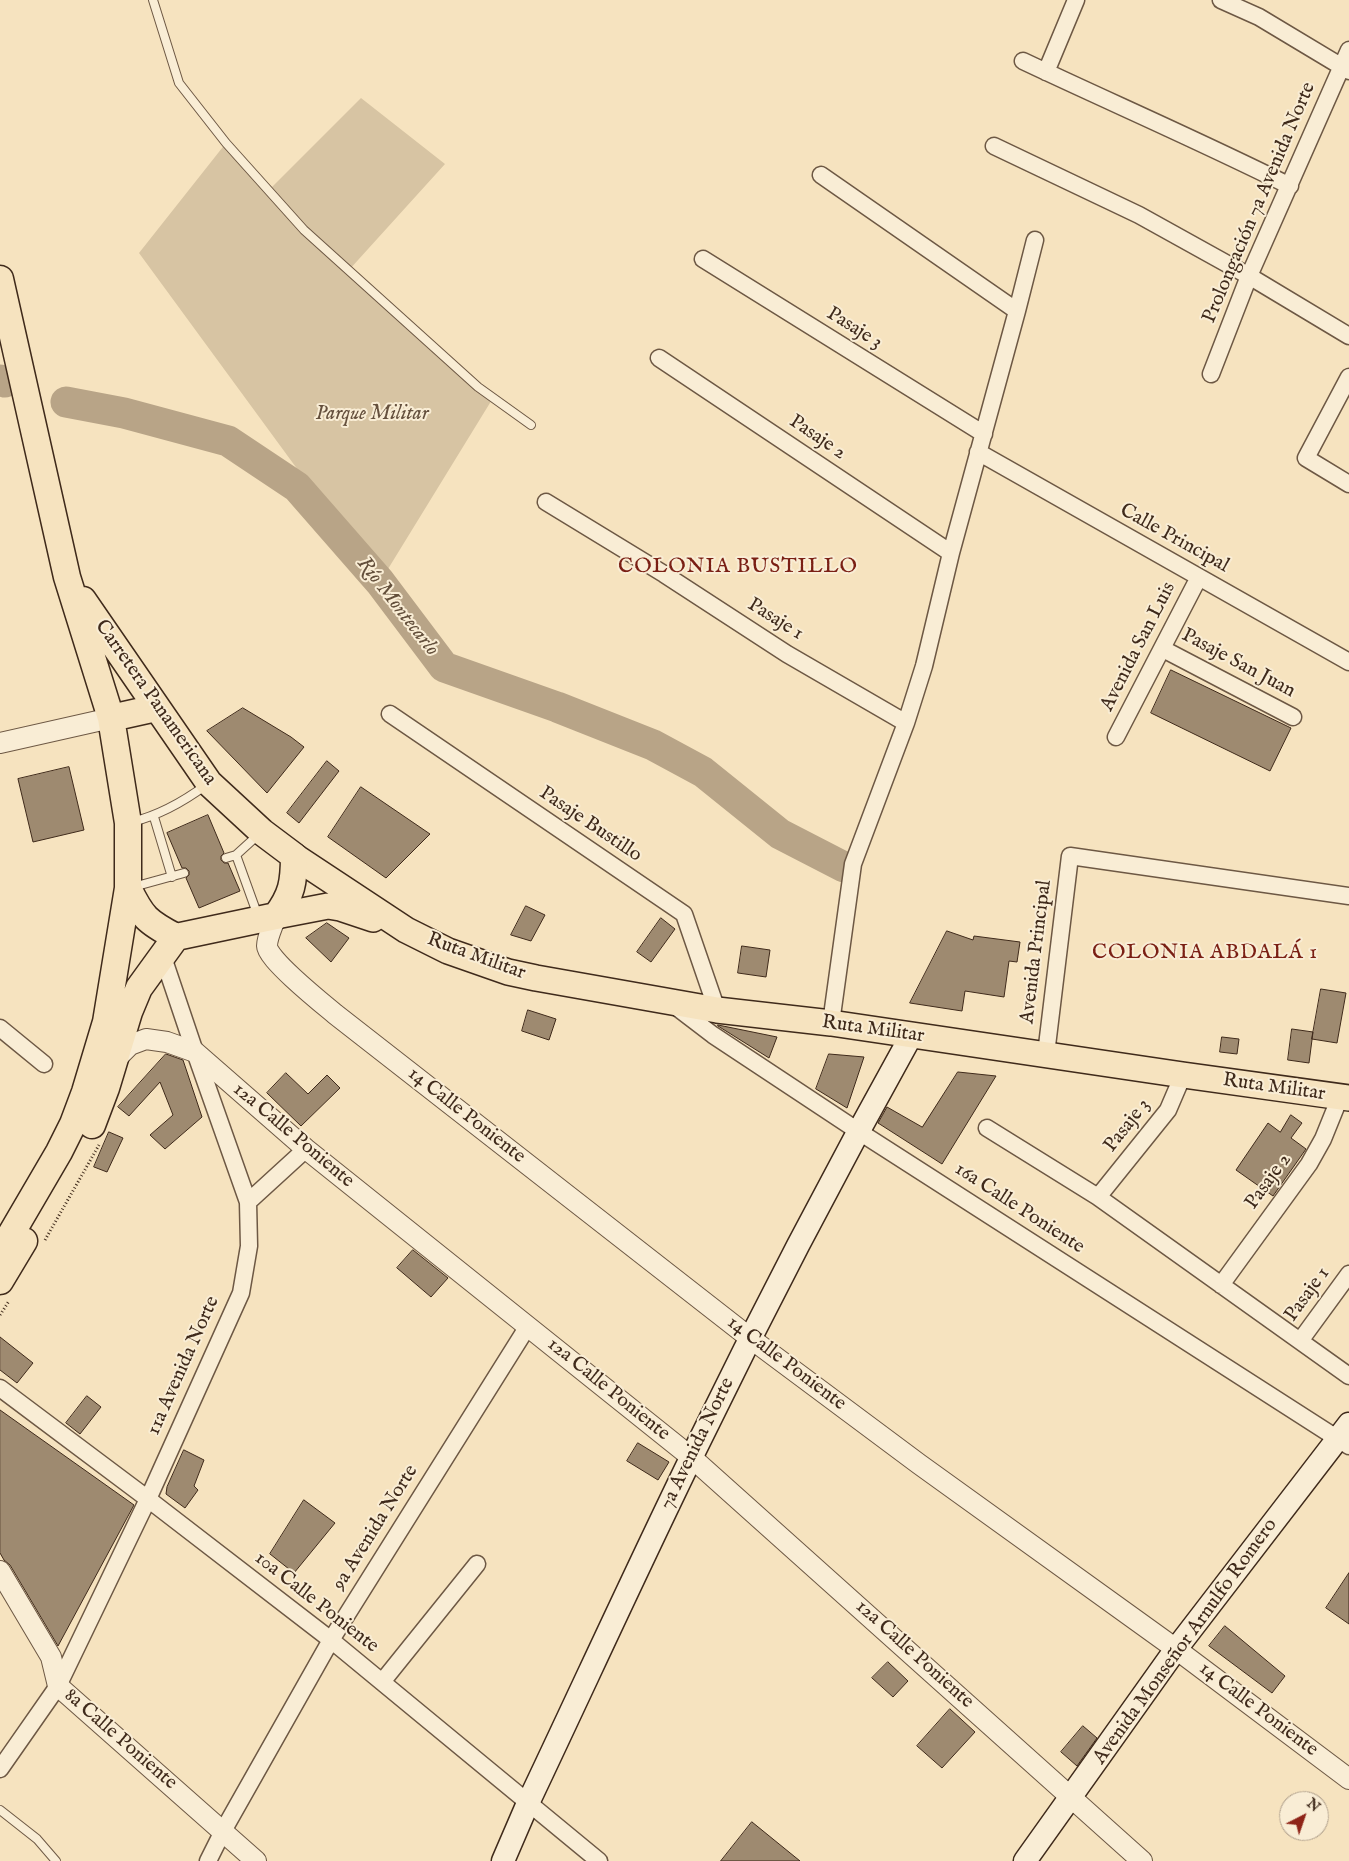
<!DOCTYPE html>
<meta charset="utf-8">
<style>
body{margin:0}
#map{position:relative;width:1349px;height:1861px;overflow:hidden;background:#f6e3bf;font-family:"IM FELL English",serif}
canvas{display:block}
.north{position:absolute;left:1279px;top:1791px;width:50px;height:50px;box-sizing:border-box;background:#f9edd5;border:1px solid #af9f8b;border-radius:50%;rotate:41deg;font-size:14px;font-weight:700;line-height:20px;text-align:center;color:#3f2a1b}
.north::after{content:'';display:block;margin:auto;width:18px;height:22px;background:#8f2418;clip-path:polygon(50% 0,100% 100%,50% 72%,0 100%)}
</style>
<div id="map">
<canvas width="1349" height="1861"></canvas>
<div class="north">N</div>
</div>
<script>
const context = document.querySelector('canvas').getContext('2d');
context.lineJoin = 'round';
function paint(path, color) { context.fillStyle = color; context.fill(path, 'evenodd'); }
function trace(path, color, width, dash) { context.strokeStyle = color; context.lineWidth = width; context.lineCap = dash ? 'butt' : 'round'; context.setLineDash(dash || []); context.stroke(path); }
function label(font, color, halo, rows, align = 'center') {
  context.font = font + ' "IM FELL English",serif'; context.lineWidth = 4; context.setLineDash([]); context.textBaseline = 'middle'; context.strokeStyle = halo; context.fillStyle = color; for (const [text, x, y, turn = 0] of rows) {
    context.save(); context.translate(x, y); context.rotate((+turn || 0) * Math.PI / 180); context.textAlign = isNaN(turn) ? turn : align; if (halo) context.strokeText(text, 0, 0); context.fillText(text, 0, 0); context.restore();
  }
}
const green = new Path2D(`
 M361 98 445 164 349 270 493 398 380 582 139 253 226 143 269 190Z`);
const river = new Path2D(`
 M0 380 5 382
 M66 402 124 413 228 441 297 487 380 582 444 667 557 707 653 745 703 772 780 834 844 867`);
const building = new Path2D(`
 M1171 670 1291 728 1270 771 1151 713Z
 M243 708 291 737 304 747 267 793 207 731Z
 M327 761 339 771 299 823 287 813Z
 M69 767 84 830 33 842 18 779Z
 M361 787 430 834 386 878 328 837Z
 M208 815 224 853 221 856V860L224 863H228L240 891 199 908 186 878 189 875V871L186 868H182L167 833Z
 M526 906 545 915 531 941 511 935Z
 M661 918 675 929 651 962 637 952Z
 M327 923 349 938 331 962 306 938Z
 M947 931 973 940 974 936 1020 942 1017 962 1009 961 1004 997 965 991 962 1011 910 1003Z
 M742 946 770 950 766 977 738 973Z
 M1321 989 1346 993 1337 1043 1312 1039Z
 M528 1010 556 1019 549 1040 522 1031Z
 M718 1025 777 1037 769 1058 718 1026Z
 M1292 1029 1313 1032 1309 1063 1288 1060Z
 M1222 1037 1239 1039 1237 1054 1220 1052Z
 M166 1054 183 1060 202 1117 165 1149 150 1135 173 1115 160 1082 129 1116 118 1107Z
 M829 1054 864 1057 847 1108 816 1089Z
 M958 1072 996 1076 942 1164 878 1123 887 1107 922 1127Z
 M286 1073 308 1094 327 1075 340 1088 301 1126 267 1093Z
 M1291 1115 1302 1123 1291 1138 1306 1149 1273 1196 1236 1170 1268 1123 1280 1132Z
 M109 1132 123 1138 107 1172 94 1167Z
 M413 1250 448 1278 431 1297 397 1268Z
 M0 1337 33 1363 17 1383 0 1370Z
 M87 1396 101 1407 80 1434 66 1423Z
 M0 1410 134 1505 58 1646 10 1565 4 1560 0 1553Z
 M638 1443 669 1462 658 1480 627 1461Z
 M184 1450 204 1460 194 1486 198 1490 185 1508 166 1494 167 1487Z
 M304 1500 335 1523 294 1573 270 1554Z
 M1349 1573V1624L1326 1608Z
 M1225 1626 1285 1676 1272 1693 1209 1646Z
 M888 1662 908 1681 893 1697 872 1678Z
 M950 1709 975 1732 942 1768 917 1746Z
 M1083 1726 1097 1738 1077 1766 1061 1752Z
 M752 1822 800 1861H721Z`);
const path = new Path2D(`
 M45 1240 99 1145
 M0 1315 9 1301`);
const service = new Path2D(`
 M153 0 179 83 226 143 304 230 478 387 531 425
 M154 817 172 877
 M132 822C160 815 183 802 206 785
 M236 855 258 916
 M226 858 236 855 258 835
 M133 887 184 873
 M0 1810 37 1839 56 1861`);
const minor = new Path2D(`
 M1221 0 1259 17 1349 71
 M1023 61C1112 103 1202 142 1290 186
 M1046 72 1076 0
 M994 146 1139 215 1249 276 1349 336
 M821 175 1017 311
 M703 259 984 434
 M659 358 951 553
 M1211 374 1249 276 1349 50
 M1349 377 1306 458 1349 484
 M978 452 1349 662
 M546 502 664 574 787 654 906 723
 M1163 649 1293 717
 M390 714 684 914 717 1010
 M1116 737 1199 577
 M675 1006 713 1035 858 1131 1349 1446
 M831 1023 853 864 906 723 924 666 951 553 1017 311 1035 240
 M0 1028 44 1064
 M1046 1054 1070 856 1349 896
 M987 1128 1098 1197 1349 1376
 M1098 1197 1168 1110 1183 1075
 M248 1202 306 1149
 M1221 1285 1309 1164 1323 1139 1340 1097
 M1300 1341 1349 1274
 M0 1388 148 1499 331 1640 599 1861
 M382 1682 477 1564
 M0 1769 58 1686 148 1499 241 1293 249 1246 248 1202 195 1052 162 954
 M208 1861 223 1831 331 1640 528 1326`);
const tertiary = new Path2D(`
 M0 743 111 718
 M276 916C273 926 267 937 267 946 267 959 323 1004 335 1014L750 1338 919 1464 1176 1649 1349 1779
 M115 1060 130 1045 146 1039 167 1042 195 1052 306 1149 691 1457 1142 1861
 M0 1571 51 1657 58 1686 256 1861`);
const secondary = new Path2D(`
 M503 1861 528 1803C583 1687 636 1571 692 1456 761 1314 834 1174 911 1036
 M1025 1861 1176 1649 1349 1424`);
const primary = new Path2D(`
 M294 856 406 930 448 951 508 972 536 978 717 1010 831 1023 1183 1075 1349 1098
 M276 916 328 906 340 908 373 919`);
const trunk = new Path2D(`
 M0 279 67 577 111 718 128 823V888L106 1022 85 1092 73 1124 59 1152 0 1253
 M83 600 209 783 262 832 294 856C294 882 292 895 276 916L176 937 139 988 129 1012 106 1088 92 1125
 M111 718 156 708
 M128 888C142 917 147 922 176 937
 M0 1281 24 1241`);
const streetNames = [
 ["Prolongación 7a Avenida Norte",1260,203,-67],
 ["Pasaje 3",854,329,32],
 ["Pasaje 2",817,438,34],
 ["Calle Principal",1174,539,29],
 ["Pasaje 1",775,620,32],
 ["Avenida San Luis",1139,647,-63],
 ["Pasaje San Juan",1238,664,28],
 ["Carretera Panamericana",155,703,55],
 ["Pasaje Bustillo",590,825,34],
 ["Avenida Principal",1037,952,-83],
 ["Ruta Militar",476,957,20],
 ["Ruta Militar",873,1030,8],
 ["Ruta Militar",1274,1088,8],
 ["14 Calle Poniente",466,1116,38],
 ["Pasaje 3",1128,1126,-52],
 ["12a Calle Poniente",293,1136,40],
 ["Pasaje 2",1269,1182,-54],
 ["16a Calle Poniente",1019,1209,33],
 ["Pasaje 1",1308,1295,-54],
 ["14 Calle Poniente",786,1364,37],
 ["11a Avenida Norte",184,1366,-66],
 ["12a Calle Poniente",608,1390,39],
 ["7a Avenida Norte",698,1444,-64],
 ["9a Avenida Norte",376,1528,-58],
 ["10a Calle Poniente",316,1603,38],
 ["Avenida Monseñor Arnulfo Romero",1186,1642,-54],
 ["12a Calle Poniente",914,1655,42],
 ["14 Calle Poniente",1258,1710,37],
 ["8a Calle Poniente",120,1740,41]
];
const parkNames = [
 ["Parque Militar",372,415]
];
const neighbourhoodNames = [
 ["COLONIA BUSTILLO",738,568],
 ["COLONIA ABDALÁ 1",1205,954]
];
const waterNames = [
 ["Río Montecarlo",397,607,52]
];
paint(green, '#d7c4a3');
trace(river, '#b8a487', 31);
paint(building, '#9e8a70');
trace(building, '#3f2a1b', 1);
trace(service, '#6d5844', 10);
trace(minor, '#6d5844', 19);
trace(tertiary, '#6d5844', 22);
trace(secondary, '#3f2a1b', 25);
trace(primary, '#3f2a1b', 28);
trace(trunk, '#3f2a1b', 29);
trace(path, '#3f2a1b', 3, [1, 2.5]);
trace(service, '#f9edd5', 8);
trace(minor, '#f9edd5', 16);
trace(tertiary, '#f9edd5', 20);
trace(secondary, '#f9edd5', 22);
trace(primary, '#f6e3bf', 25);
trace(trunk, '#f6e3bf', 26);
label('20px', '#3f2a1b', '#f9edd5', streetNames);
label('italic 20px', '#65503d', '#f9edd5', parkNames);
context.letterSpacing = '1px';
label('21px', '#7a1f14', '#f9edd5', neighbourhoodNames);
context.letterSpacing = '0px';
label('italic 21px', '#634f3b', '#f9edd5', waterNames);
</script>
